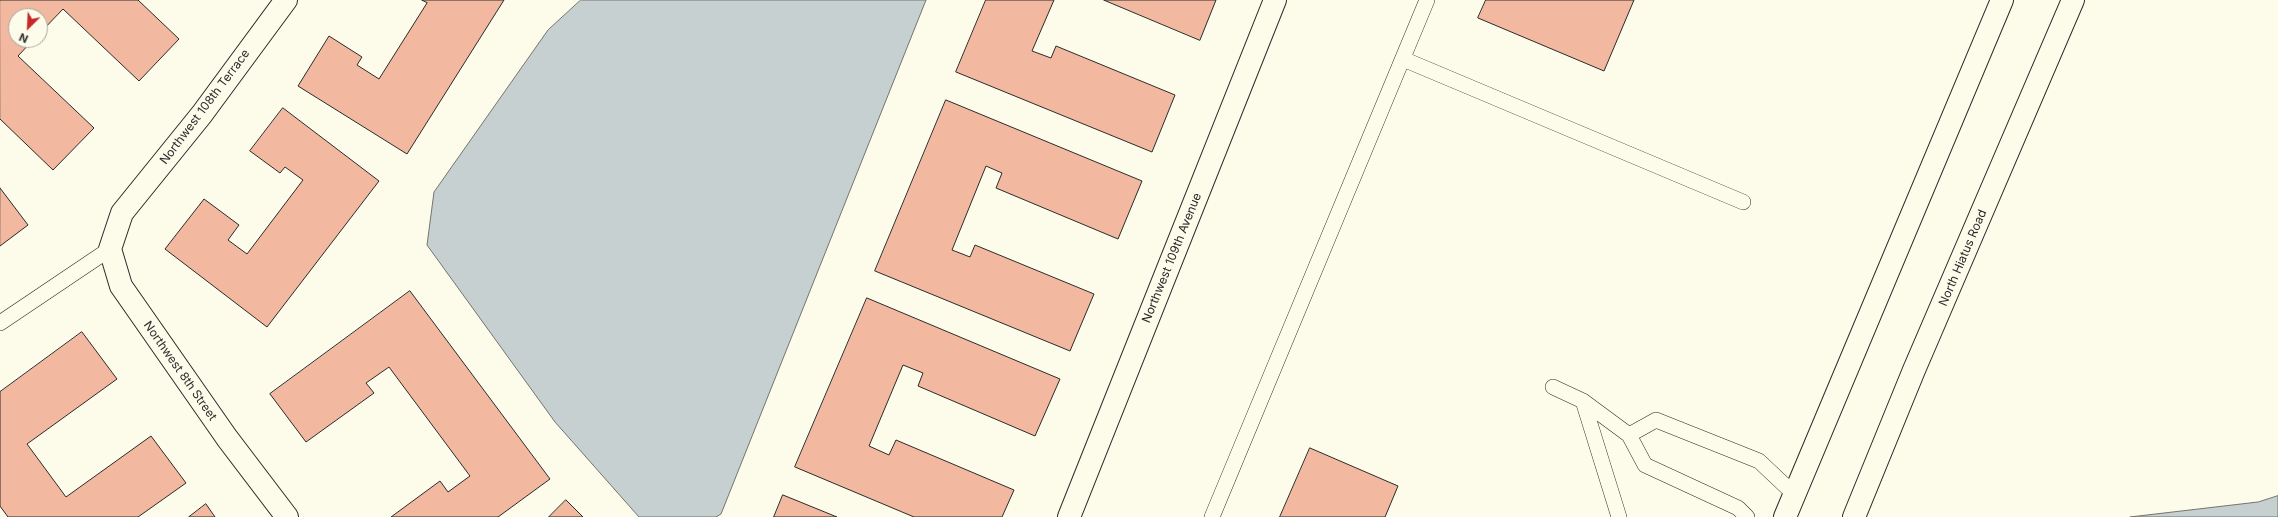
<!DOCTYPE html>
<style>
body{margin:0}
#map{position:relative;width:2278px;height:517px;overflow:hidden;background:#fdfbea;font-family:Inter,sans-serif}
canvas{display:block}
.north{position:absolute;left:8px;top:8px;width:40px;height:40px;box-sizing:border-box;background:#fdfbea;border:1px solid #a9a89e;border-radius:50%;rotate:204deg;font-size:11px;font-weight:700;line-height:16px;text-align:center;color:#2b2b2b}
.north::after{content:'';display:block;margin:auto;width:14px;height:18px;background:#c62828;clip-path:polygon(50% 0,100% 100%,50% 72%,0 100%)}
</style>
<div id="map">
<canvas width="2278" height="517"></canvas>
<div class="north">N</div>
</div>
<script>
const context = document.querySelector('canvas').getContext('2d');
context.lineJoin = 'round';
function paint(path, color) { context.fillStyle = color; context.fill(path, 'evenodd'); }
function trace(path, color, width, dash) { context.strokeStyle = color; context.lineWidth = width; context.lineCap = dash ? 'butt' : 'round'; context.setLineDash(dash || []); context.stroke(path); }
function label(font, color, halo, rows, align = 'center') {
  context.font = font + ' Inter,sans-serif'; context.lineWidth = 3; context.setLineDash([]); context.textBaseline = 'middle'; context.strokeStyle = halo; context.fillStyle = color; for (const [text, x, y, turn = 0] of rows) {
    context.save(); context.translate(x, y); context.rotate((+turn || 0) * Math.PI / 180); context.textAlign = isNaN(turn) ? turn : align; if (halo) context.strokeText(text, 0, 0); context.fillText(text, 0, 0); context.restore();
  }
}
const water = new Path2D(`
 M581 0H926L721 514 716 517H639L555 422 427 245 434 192 548 30Z
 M2278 496V517H2130L2258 502Z`);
const building = new Path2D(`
 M0 0H138L179 39 139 81 63 9 40 33V16H16V40H33L18 56 94 128 53 170 0 119Z
 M422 0H504L407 154 298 86 329 36 362 57 357 65 379 79 427 3Z
 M986 0H1054L1032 51 1051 58 1056 46 1175 95 1152 152 956 72Z
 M1104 0H1216L1200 40Z
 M1486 0H1634L1604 71 1478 18Z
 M946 100 1142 181 1118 239 996 188 1002 173 986 166 952 250 970 257 975 245 1094 294 1070 351 875 271Z
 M283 108 379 181 267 327 165 249 204 199 239 225 228 240 247 254 303 180 285 167 280 173 250 151Z
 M0 188 28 225 0 246Z
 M410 291 550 479 498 517H391L440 481 448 492 470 476 389 367 366 383 374 393 306 442 270 394Z
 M867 298 1060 379 1035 436 918 386 923 373 903 365 869 446 889 455 896 440 1014 490 1002 517H914L795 467Z
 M82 332 117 379 27 444 66 497 151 436 186 483 138 517H8L0 506V392Z
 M1310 448 1398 486 1385 517H1280Z
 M783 495 837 517H774Z
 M566 500 583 517H549Z
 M206 504 215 517H189Z`);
const service = new Path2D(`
 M1403 59 1743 202
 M0 323 110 249
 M1553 387 1583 401 1629 435 1645 465 1738 508 1747 517
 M1583 401 1619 517
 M1629 435 1656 420 1759 461 1793 493
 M1212 517 1427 0`);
const minor = new Path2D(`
 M286 0 202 114 122 213 110 249 121 286 227 438 287 517
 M1069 517 1275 0`);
const secondary = new Path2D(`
 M1785 517 2002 0
 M1854 517 1914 370 2073 0`);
const streetNames = [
 ["Northwest 108th Terrace",205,107,-53],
 ["Northwest 109th Avenue",1172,258,-68],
 ["North Hiatus Road",1963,258,-67],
 ["Northwest 8th Street",180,371,55]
];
paint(water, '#c7d0d0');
trace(water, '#74746e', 1);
paint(building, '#f2b8a0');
trace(building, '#2b2b2b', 1);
trace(service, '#2b2b2b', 16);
trace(minor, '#2b2b2b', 24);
trace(secondary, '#2b2b2b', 24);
trace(service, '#fdfbea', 15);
trace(minor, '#fdfbea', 22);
trace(secondary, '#fdfbea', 22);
label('12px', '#2b2b2b', '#fdfbea', streetNames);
</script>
